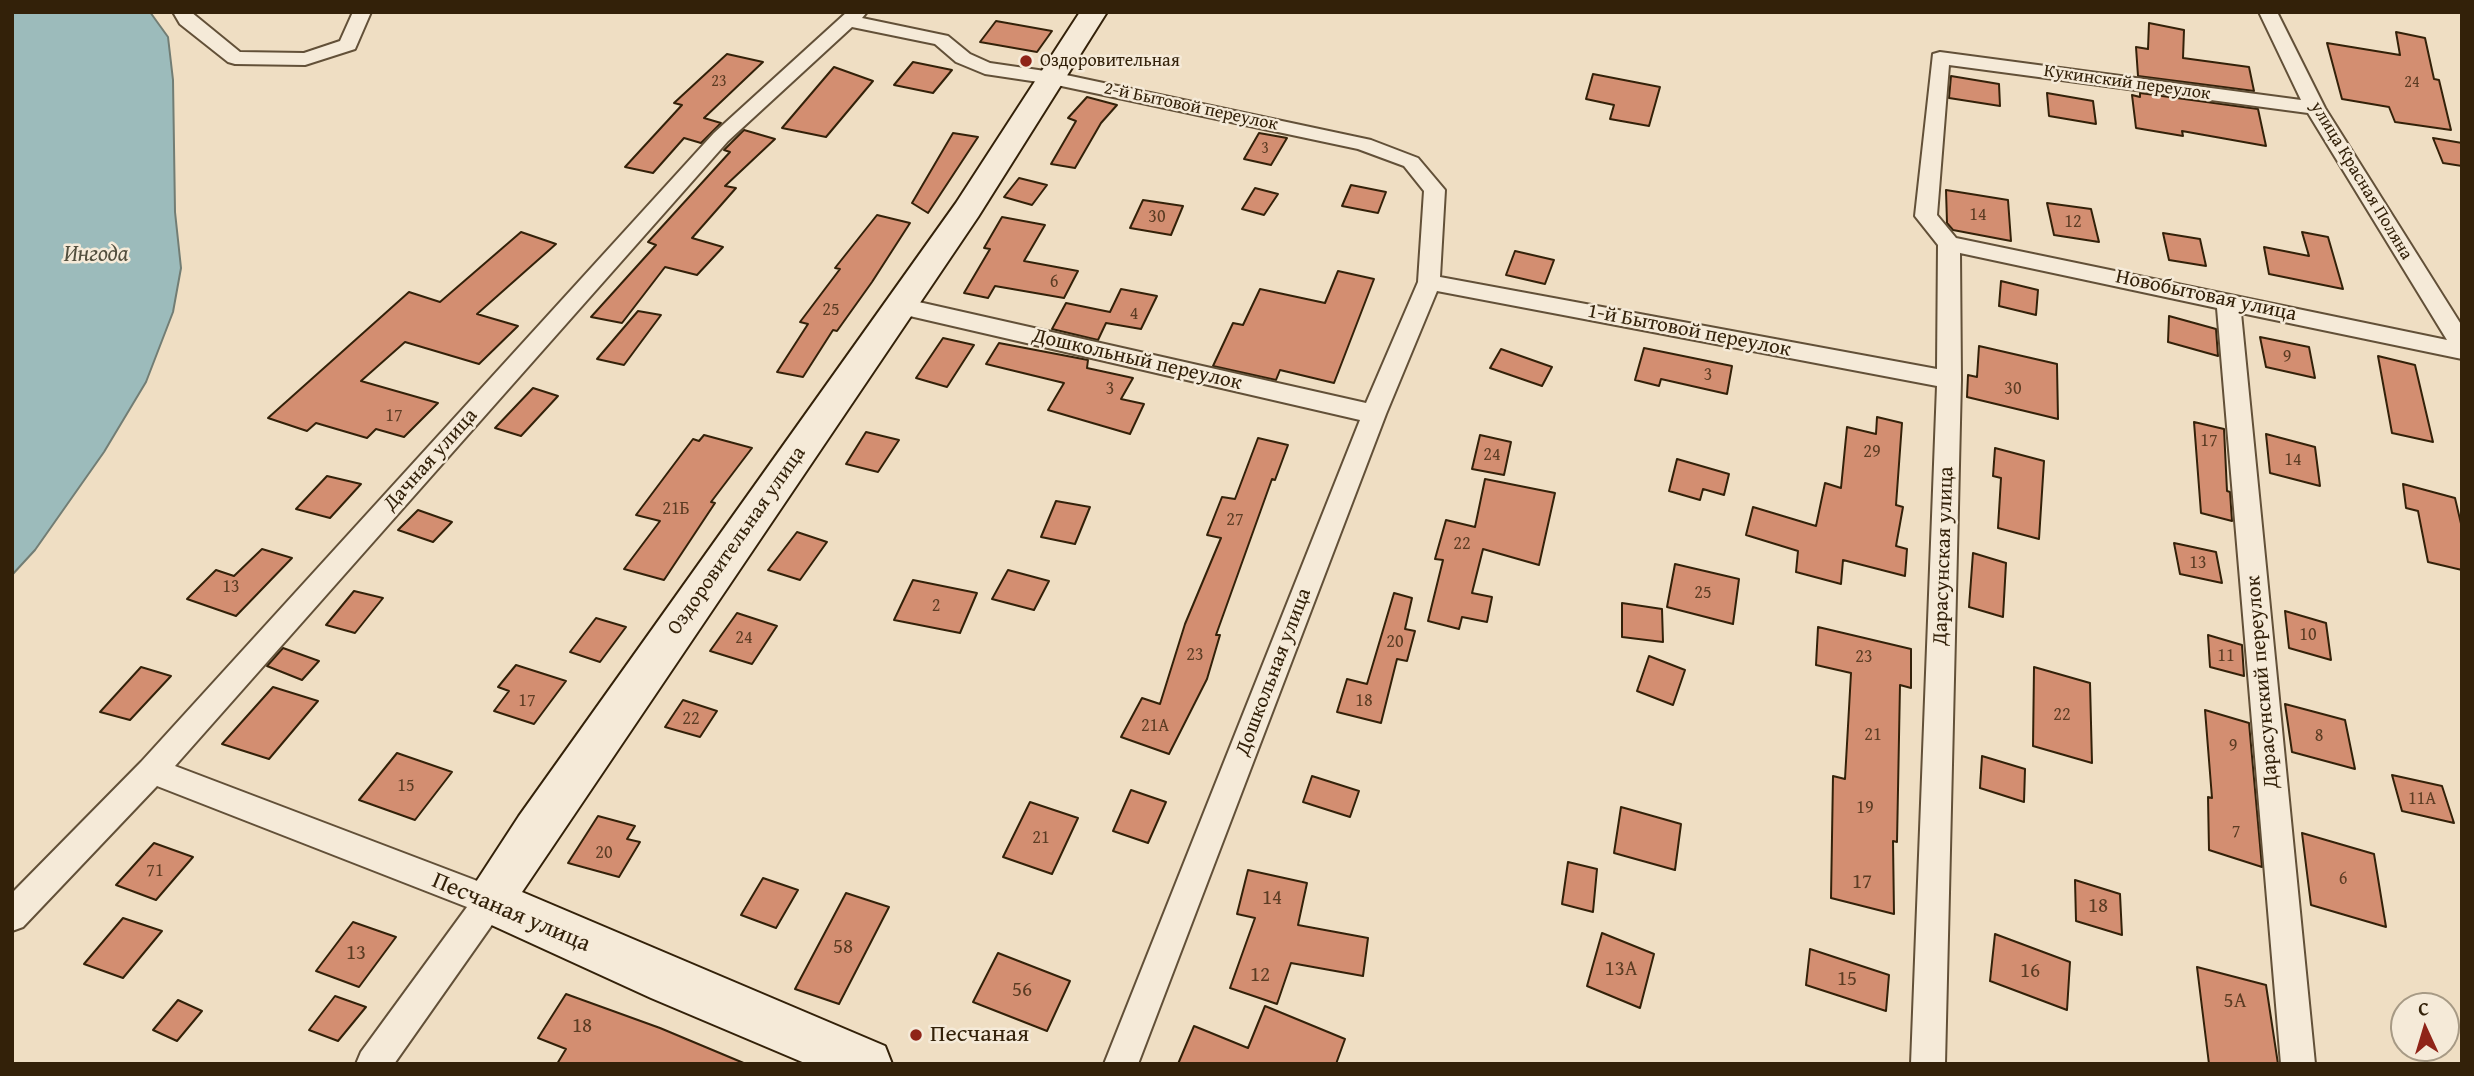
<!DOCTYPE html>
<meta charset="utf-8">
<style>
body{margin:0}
#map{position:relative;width:2474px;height:1076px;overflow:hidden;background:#efdec3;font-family:"Gentium Book Plus",serif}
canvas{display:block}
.frame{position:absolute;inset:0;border:14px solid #332109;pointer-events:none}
.north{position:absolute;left:2390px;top:992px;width:70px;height:70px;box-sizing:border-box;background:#f5ead8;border:2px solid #a79a85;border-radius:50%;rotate:356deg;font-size:19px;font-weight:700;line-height:28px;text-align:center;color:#332109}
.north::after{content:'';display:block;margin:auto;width:24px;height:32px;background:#8f2418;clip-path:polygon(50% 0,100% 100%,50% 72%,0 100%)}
</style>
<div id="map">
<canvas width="2474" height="1076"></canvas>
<div class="frame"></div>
<div class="north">С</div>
</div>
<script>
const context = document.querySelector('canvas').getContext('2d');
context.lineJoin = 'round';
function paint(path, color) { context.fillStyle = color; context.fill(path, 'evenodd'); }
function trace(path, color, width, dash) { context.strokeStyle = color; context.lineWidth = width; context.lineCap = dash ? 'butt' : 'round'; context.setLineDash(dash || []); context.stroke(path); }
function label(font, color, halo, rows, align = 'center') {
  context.font = font + ' "Gentium Book Plus",serif'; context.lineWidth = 5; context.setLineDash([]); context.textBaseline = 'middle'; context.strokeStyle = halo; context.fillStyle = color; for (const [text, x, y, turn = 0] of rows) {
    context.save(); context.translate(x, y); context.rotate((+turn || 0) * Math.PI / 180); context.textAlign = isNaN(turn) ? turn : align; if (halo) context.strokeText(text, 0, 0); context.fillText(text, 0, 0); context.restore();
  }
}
const water = new Path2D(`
 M12 12H150L168 37 173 80 175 212 181 268 173 312 146 382 104 452 35 550 12 575Z`);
const building = new Path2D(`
 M996 21 1052 31 1037 52 980 42Z
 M2149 23 2184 30 2183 58 2249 67 2254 91 2138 76 2136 47 2148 49Z
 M2396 32 2425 38 2434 79 2439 80 2451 130 2395 122 2389 107 2342 99 2327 43 2400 55Z
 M727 54 763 62 704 118 721 123 701 143 684 138 653 173 625 167 682 105 674 103Z
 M913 62 952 70 933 93 894 85Z
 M834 67 873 81 826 137 782 128Z
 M1593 74 1660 87 1649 126 1610 119 1614 105 1586 99Z
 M1951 76 1999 84 2000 106 1949 98Z
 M2047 93 2093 101 2096 124 2049 116Z
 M2140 93 2258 109 2266 146 2182 131 2183 136 2136 128 2132 95 2140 97Z
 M1087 97 1117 105 1101 123 1075 168 1051 164 1076 121 1068 118Z
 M744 130 775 139 725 186 736 188 692 238 723 247 697 275 665 267 622 323 591 317 656 245 648 242 730 152 724 150Z
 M953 133 978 137 928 213 912 203Z
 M1259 133 1287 138 1271 165 1244 159Z
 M2433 138 2462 143V166L2443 163Z
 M1019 178 1047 185 1032 205 1004 197Z
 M1351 185 1386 192 1378 213 1342 206Z
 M1255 188 1278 194 1264 215 1242 209Z
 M1946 190 2008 200 2011 241 1953 230 1947 223Z
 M1143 200 1183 206 1171 235 1130 228Z
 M2047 203 2091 209 2099 242 2054 235Z
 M877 215 910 223 872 282 837 331 833 330 803 377 777 372 808 324 800 322 840 269 835 268Z
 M1002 217 1045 225 1024 261 1078 271 1064 298 995 286 988 298 964 293 990 249 984 248Z
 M521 232 556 244 477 314 518 326 479 364 405 342 361 381 438 403 404 437 376 429 367 438 316 423 307 431 268 418 409 292 440 302Z
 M2302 232 2328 237 2343 289 2269 274 2264 247 2309 256Z
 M2163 233 2200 239 2206 266 2169 260Z
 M1515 251 1554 260 1545 284 1506 275Z
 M1338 271 1374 279 1334 383 1280 370 1276 380 1213 366 1233 323 1243 325 1260 289 1325 303Z
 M2001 281 2038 290 2036 315 1999 306Z
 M1121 289 1157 296 1141 329 1106 323 1098 340 1052 329 1066 303 1110 312Z
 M638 311 661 315 624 365 597 359Z
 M2169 316 2216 329 2218 356 2168 342Z
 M2260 337 2309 347 2315 378 2266 367Z
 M943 338 974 345 947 387 916 378Z
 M999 343 1088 360 1087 368 1133 378 1121 399 1144 404 1130 434 1048 410 1064 383 986 364Z
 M1979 346 2057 364 2058 419 1967 397 1968 375 1977 377Z
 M1644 348 1732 366 1727 394 1661 379 1659 386 1635 380Z
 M1501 349 1552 367 1542 386 1490 368Z
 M2378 356 2415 365 2433 442 2392 433Z
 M533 388 558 396 521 436 495 428Z
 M1877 417 1902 423 1896 505 1903 507 1896 546 1907 549 1905 576 1843 560 1841 584 1796 572 1798 551 1746 535 1753 507 1816 526 1825 483 1841 488 1847 427 1876 434Z
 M2194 422 2224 429 2227 491 2230 492 2232 521 2201 513Z
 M866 432 899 440 878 472 846 464Z
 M2266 434 2315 447 2320 486 2270 473Z
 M704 435 752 448 711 502 715 503 664 580 624 569 660 521 636 515 693 439 699 441Z
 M1480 435 1511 442 1504 475 1472 469Z
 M1258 438 1288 445 1275 480 1272 479 1216 635H1220L1207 679 1169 754 1121 737 1142 698 1160 704 1185 624 1221 538 1207 535 1222 497 1235 499Z
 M1995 448 2044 461 2039 539 1998 528 2001 478 1993 476Z
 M1677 459 1729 474 1724 495 1703 489 1700 500 1669 491Z
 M327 476 361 484 330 518 296 509Z
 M1485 479 1555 493 1539 565 1483 549 1472 593 1492 597 1487 622 1462 617 1459 629 1428 621 1443 560 1435 559 1446 520 1475 527Z
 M2403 484 2455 498 2462 528V570L2428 562 2418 511 2406 508Z
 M1056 501 1090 507 1075 544 1041 537Z
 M418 510 452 522 433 542 398 530Z
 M797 532 827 542 800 580 768 570Z
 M2174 543 2216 552 2222 583 2180 574Z
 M262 549 292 558 236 616 187 599 216 570 234 576Z
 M1973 553 2006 563 2003 617 1969 607Z
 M1675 564 1739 579 1733 624 1667 607Z
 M1008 570 1049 581 1034 610 992 599Z
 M913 580 977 593 960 633 894 620Z
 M354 591 383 598 355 633 326 625Z
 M1394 593 1412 598 1405 629 1415 631 1407 661 1397 659 1381 723 1337 712 1347 679 1367 684Z
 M1622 603 1662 609 1663 642 1622 637Z
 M2285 611 2326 623 2331 660 2289 648Z
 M737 613 777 626 752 664 710 651Z
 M596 618 626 627 600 662 570 652Z
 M1818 627 1911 649V688L1900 685 1897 842 1893 841 1894 914 1831 898 1833 776 1845 779 1851 673 1816 665Z
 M2208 635 2242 645 2244 676 2210 667Z
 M283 648 319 661 302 680 267 666Z
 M1649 656 1685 670 1673 705 1637 691Z
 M516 665 566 681 534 724 494 711 509 691 498 687Z
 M141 667 171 676 130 720 100 712Z
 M2034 667 2090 683 2092 763 2033 746Z
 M273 687 318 701 269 759 222 744Z
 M683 700 717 711 700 737 665 727Z
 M2285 704 2345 720 2355 769 2292 752Z
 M2205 710 2249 723 2262 867 2209 850 2208 797 2212 798Z
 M397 753 452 772 415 820 359 800Z
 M1982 756 2025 769 2024 802 1980 788Z
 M2392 775 2442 786 2454 823 2402 811Z
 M1312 776 1359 791 1350 817 1303 802Z
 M1131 790 1166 802 1148 843 1113 831Z
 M1030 802 1078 818 1052 874 1003 857Z
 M1621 807 1681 824 1675 870 1614 853Z
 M598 816 635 826 627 839 640 842 619 877 568 863Z
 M2302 833 2374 854 2386 927 2311 905Z
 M154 843 193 857 156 900 116 885Z
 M1568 862 1597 869 1593 912 1562 904Z
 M1248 870 1307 883 1298 925 1368 938 1363 976 1291 963 1277 1004 1230 988 1255 918 1237 914Z
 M763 878 798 890 776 928 741 915Z
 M2075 880 2120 894 2122 935 2076 921Z
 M846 893 889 907 839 1004 795 989Z
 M123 918 162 931 123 978 84 964Z
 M353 922 396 937 359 987 316 971Z
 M1602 933 1654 954 1640 1008 1587 986Z
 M1995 934 2070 962 2067 1010 1990 981Z
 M1810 949 1889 975 1886 1011 1806 985Z
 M998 953 1070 981 1047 1031 973 1002Z
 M2197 967 2266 985 2278 1064H2209Z
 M566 994 660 1028 746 1064H557L566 1049 538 1038Z
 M335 996 366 1007 338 1041 309 1030Z
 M178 1000 202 1011 177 1041 153 1030Z
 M1265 1006 1345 1039 1336 1064H1178L1194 1026 1248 1048Z`);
const street = new Path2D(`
 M173 12H191L240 52 304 53 340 41 353 12H371L355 49 305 65 235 64 228 62 180 24Z
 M847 12H867L862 18 948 36 970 54 990 63 1052 72 1371 140 1418 158 1445 190 1440 277 1937 369 1938 245 1915 216 1933 54 1940 52 2301 100 2259 12H2277L2325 108 2462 326V359L2241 313 2315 1064H2281L2217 308 1960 253 1961 380 1945 1064H1911L1937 386 1437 291 1386 414 1138 1064H1104L1360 420 901 314 893 311 890 306 893 301 901 298 1366 403 1418 282 1424 191 1404 166 1358 149 1052 84 985 74 956 62 935 44 852 27 728 141 175 766 501 890 506 901 501 912 394 1064H356L361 1052 467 907 157 786 23 927 12 931V893L141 762 714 133ZM1949 65 2308 113 2447 340 1956 238 1937 215Z`);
const secondary = new Path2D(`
 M1080 12H1107L978 217 522 892 885 1046 892 1064H807L651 998 474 917 467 901 474 885 519 816 956 203Z`);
const markers = [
 [1026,61,7,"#8f2418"],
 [916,1035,7,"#8f2418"]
];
const farNumbernames = [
 ["23",719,82],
 ["24",2412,83],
 ["3",1265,149]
];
const farPoinames = [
 ["Оздоровительная",1040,61]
];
const farStreetnames = [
 ["Кукинский переулок",2127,83,8],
 ["2-й Бытовой переулок",1191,107,12],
 ["улица Красная Поляна",2361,181,59]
];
const numberNames = [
 ["14",1978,215],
 ["30",1157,217],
 ["12",2073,222],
 ["6",1054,282],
 ["25",831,310],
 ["4",1134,314],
 ["9",2287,357],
 ["3",1708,375],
 ["3",1110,389],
 ["30",2013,389],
 ["17",394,416],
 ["17",2209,441],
 ["29",1872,452],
 ["24",1492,455],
 ["14",2293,460],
 ["21Б",676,509],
 ["27",1235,520],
 ["22",1462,544],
 ["13",2198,563],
 ["13",231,587],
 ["25",1703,593],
 ["2",936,606],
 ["10",2308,635],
 ["24",744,638],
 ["20",1395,642],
 ["23",1195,655],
 ["11",2226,656],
 ["23",1864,657],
 ["17",527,701],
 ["18",1364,701],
 ["22",2062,715],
 ["22",691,719],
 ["21А",1155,726],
 ["21",1873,735],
 ["8",2319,736],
 ["9",2233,746],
 ["15",406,786],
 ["11А",2422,799],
 ["19",1865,808],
 ["7",2236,832],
 ["21",1041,838],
 ["20",604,853],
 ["71",155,871],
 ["6",2343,879]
];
const streetNames = [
 ["Новобытовая улица",2206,296,12],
 ["1-й Бытовой переулок",1689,331,11],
 ["Дошкольный переулок",1137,360,13],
 ["Дачная улица",431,460,-48],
 ["Оздоровительная улица",737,541,-55],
 ["Дарасунская улица",1944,556,-88],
 ["Дошкольная улица",1274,672,-69],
 ["Дарасунский переулок",2263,682,-95]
];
const nearNumbernames = [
 ["17",1862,883],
 ["14",1272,899],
 ["18",2098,907],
 ["58",843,948],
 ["13",356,954],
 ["13А",1621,970],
 ["16",2030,972],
 ["12",1260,976],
 ["15",1847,980],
 ["56",1022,991],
 ["5А",2235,1002],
 ["18",582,1027]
];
const waterNames = [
 ["Ингода",96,255]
];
const nearStreetnames = [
 ["Песчаная улица",511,913,23]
];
const nearPoinames = [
 ["Песчаная",930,1035]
];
paint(water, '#9cbbbb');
trace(water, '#727d74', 2);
paint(building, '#d38e71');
trace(building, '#332109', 2);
trace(street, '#625038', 4);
trace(secondary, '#332109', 4);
paint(street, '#f5ead8');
paint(secondary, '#f5ead8');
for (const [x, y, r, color] of markers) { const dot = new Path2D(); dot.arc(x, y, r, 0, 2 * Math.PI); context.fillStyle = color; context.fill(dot); trace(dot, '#f5ead8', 2.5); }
label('16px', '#5b3c23', null, farNumbernames);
label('18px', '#332109', '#f5ead8', farPoinames, 'left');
label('18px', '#332109', '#f5ead8', farStreetnames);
label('18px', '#5b3c23', null, numberNames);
label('21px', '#332109', '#f5ead8', streetNames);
label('21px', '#5b3c23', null, nearNumbernames);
label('italic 23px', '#524f3e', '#f5ead8', waterNames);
label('24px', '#332109', '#f5ead8', nearStreetnames);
label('24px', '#332109', '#f5ead8', nearPoinames, 'left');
</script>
